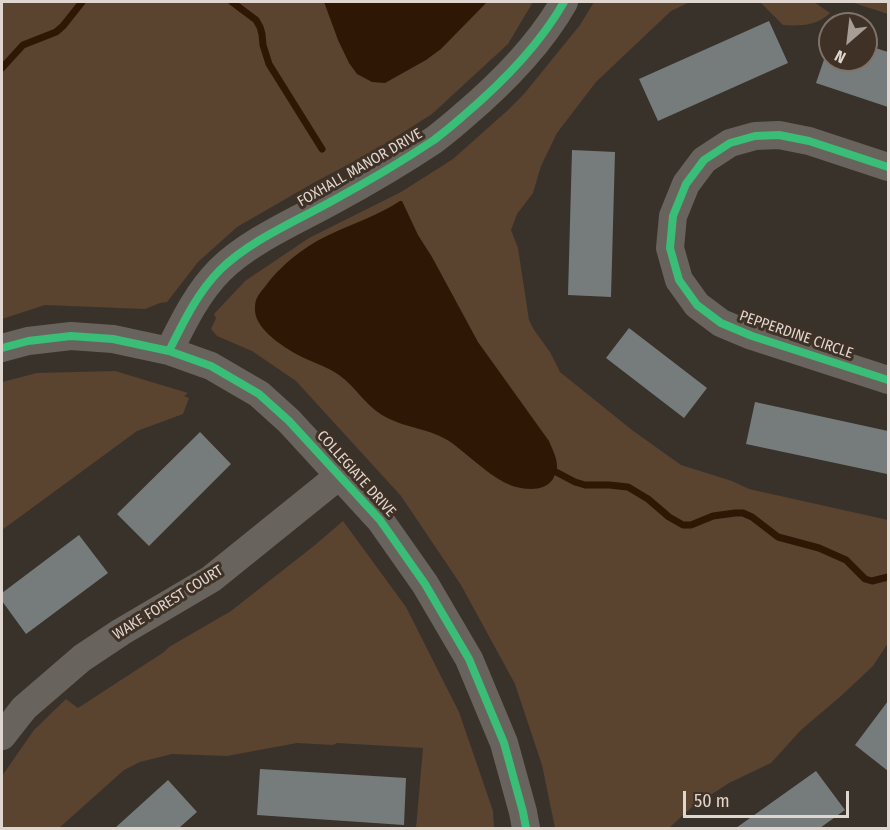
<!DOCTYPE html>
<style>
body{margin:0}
#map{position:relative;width:890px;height:830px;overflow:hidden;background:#39322b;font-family:"Fira Sans Condensed",sans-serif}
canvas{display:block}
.frame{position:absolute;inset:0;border:3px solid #dfd6cf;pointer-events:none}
.north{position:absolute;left:818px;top:12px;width:60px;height:60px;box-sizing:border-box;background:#3f3125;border:2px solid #7f7369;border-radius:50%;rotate:208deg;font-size:16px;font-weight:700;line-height:24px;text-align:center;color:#dfd6cf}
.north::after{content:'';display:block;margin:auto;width:21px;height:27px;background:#a59d96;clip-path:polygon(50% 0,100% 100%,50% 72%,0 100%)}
.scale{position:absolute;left:683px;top:791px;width:166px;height:27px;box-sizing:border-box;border:3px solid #dfd6cf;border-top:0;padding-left:8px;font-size:18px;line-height:21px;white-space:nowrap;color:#dfd6cf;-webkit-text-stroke:4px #3f3125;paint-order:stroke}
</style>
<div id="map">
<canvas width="890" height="830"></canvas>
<div class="frame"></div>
<div class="north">N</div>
<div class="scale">50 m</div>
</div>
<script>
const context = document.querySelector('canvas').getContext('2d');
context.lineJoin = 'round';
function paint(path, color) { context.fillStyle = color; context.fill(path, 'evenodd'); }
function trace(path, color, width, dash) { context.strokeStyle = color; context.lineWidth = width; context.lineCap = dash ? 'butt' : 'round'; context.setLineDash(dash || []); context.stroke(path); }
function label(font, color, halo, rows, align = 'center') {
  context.font = font + ' "Fira Sans Condensed",sans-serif'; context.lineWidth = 6; context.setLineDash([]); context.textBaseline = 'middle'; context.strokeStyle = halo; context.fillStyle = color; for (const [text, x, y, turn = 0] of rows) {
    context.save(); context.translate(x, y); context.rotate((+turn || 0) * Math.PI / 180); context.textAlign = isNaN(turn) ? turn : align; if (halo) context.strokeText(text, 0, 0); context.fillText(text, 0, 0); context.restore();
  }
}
const green = new Path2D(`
 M2 2H533L508 44 432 114 374 151 315 182 237 227 198 262 167 302 160 303 145 309 45 305 2 319Z
 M594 2H690L671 11 596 82 557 133 541 166 533 193 517 214 511 230 518 248 529 320 534 330 550 352 560 372 632 430 681 465 732 481 749 489 888 520V643L873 666 841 696 801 730 771 763 729 783 692 807 669 828H555L542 765 515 684 461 585 401 496 296 381 252 351 217 336 211 329 216 318 214 314 245 281 309 238 401 192 453 159 508 110 524 94 580 25Z
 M760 2H814L830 13C817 26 800 26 783 25Z
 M851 2H888V14Z
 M115 371 188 393 184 396 189 398 183 414 137 431 2 530V382L37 373Z
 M343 521 406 607 459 712 493 811 494 828H416L423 748 337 743 333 745 297 743 227 756 172 754 140 762 124 770 59 828H2V776L34 730 66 699 78 708 164 652 169 647 231 611 315 545Z`);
const water = new Path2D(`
 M324 2H487L441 49 426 60 385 83 372 82 357 74 349 63 338 40Z
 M400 201H402L418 235 432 257 478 342 549 441C552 449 557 457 557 466 557 471 555 474 553 479 545 491 529 490 516 487 495 482 468 454 449 441 429 428 403 428 382 415 365 405 355 386 339 375 326 366 311 362 298 355 282 346 253 328 255 307 255 297 261 292 267 284 282 264 308 244 331 234 354 223 379 215 400 201Z`);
const stream = new Path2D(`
 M232 2 256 20 260 27 262 34 263 45 269 64 322 149
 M2 68 23 45 56 32 63 26 82 2
 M556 472 575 482 585 485H609L628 487 648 499 669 517 683 525H691L713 516 735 513H743L752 517 778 537 819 548 846 560 865 579 872 581 888 577`);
const building = new Path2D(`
 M769 21 788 63 658 121 639 79Z
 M830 42V60H866V45L888 52V107L816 83Z
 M572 150 615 152 611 297 568 295Z
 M629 328 707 388 684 418 606 358Z
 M755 402 888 431V465L887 474 746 444Z
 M200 432 231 464 149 546 117 514Z
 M79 535 108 573 26 634 2 601V593Z
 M888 701V771L855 745Z
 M260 769 406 778 404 825 257 815Z
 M816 771 845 810 820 828H736Z
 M168 780 197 812 179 828H115Z`);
const minor = new Path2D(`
 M888 167 809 141 779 135 755 136 730 143 704 160 686 184 673 216 670 248 679 280 697 305 721 323 752 336 888 380
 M2 348 28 341 71 336 113 339 169 351 211 366 259 394 289 421 380 520 425 584 469 659 504 743 523 812 526 828
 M169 351C183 323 197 293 220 270 249 241 296 221 332 201 367 182 401 162 434 140 443 133 453 125 462 117 501 84 539 46 564 2
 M2 736 24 708 82 658 121 632 211 579 340 475`);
const cycleway = new Path2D(`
 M888 167 809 141 779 135 755 136 730 143 704 160 686 184 673 216 670 248 679 280 697 305 721 323 752 336 888 380
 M2 348 28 341 71 336 113 339 169 351 211 366 259 394 289 421 380 520 425 584 469 659 504 743 523 812 526 828
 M169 351C183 323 197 293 220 270 249 241 296 221 332 201 367 182 401 162 434 140 443 133 453 125 462 117 501 84 539 46 564 2`);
const streetNames = [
 ["FOXHALL MANOR DRIVE",360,168,-30],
 ["PEPPERDINE CIRCLE",796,335,19],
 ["COLLEGIATE DRIVE",356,474,48],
 ["WAKE FOREST COURT",168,603,-32]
];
paint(green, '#5a432f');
paint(water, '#2e1704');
trace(stream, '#2e1704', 7);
paint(building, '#767c7c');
trace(minor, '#69635e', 28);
trace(cycleway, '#3abd76', 8);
label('15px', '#dfd6cf', '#3f3125', streetNames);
</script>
